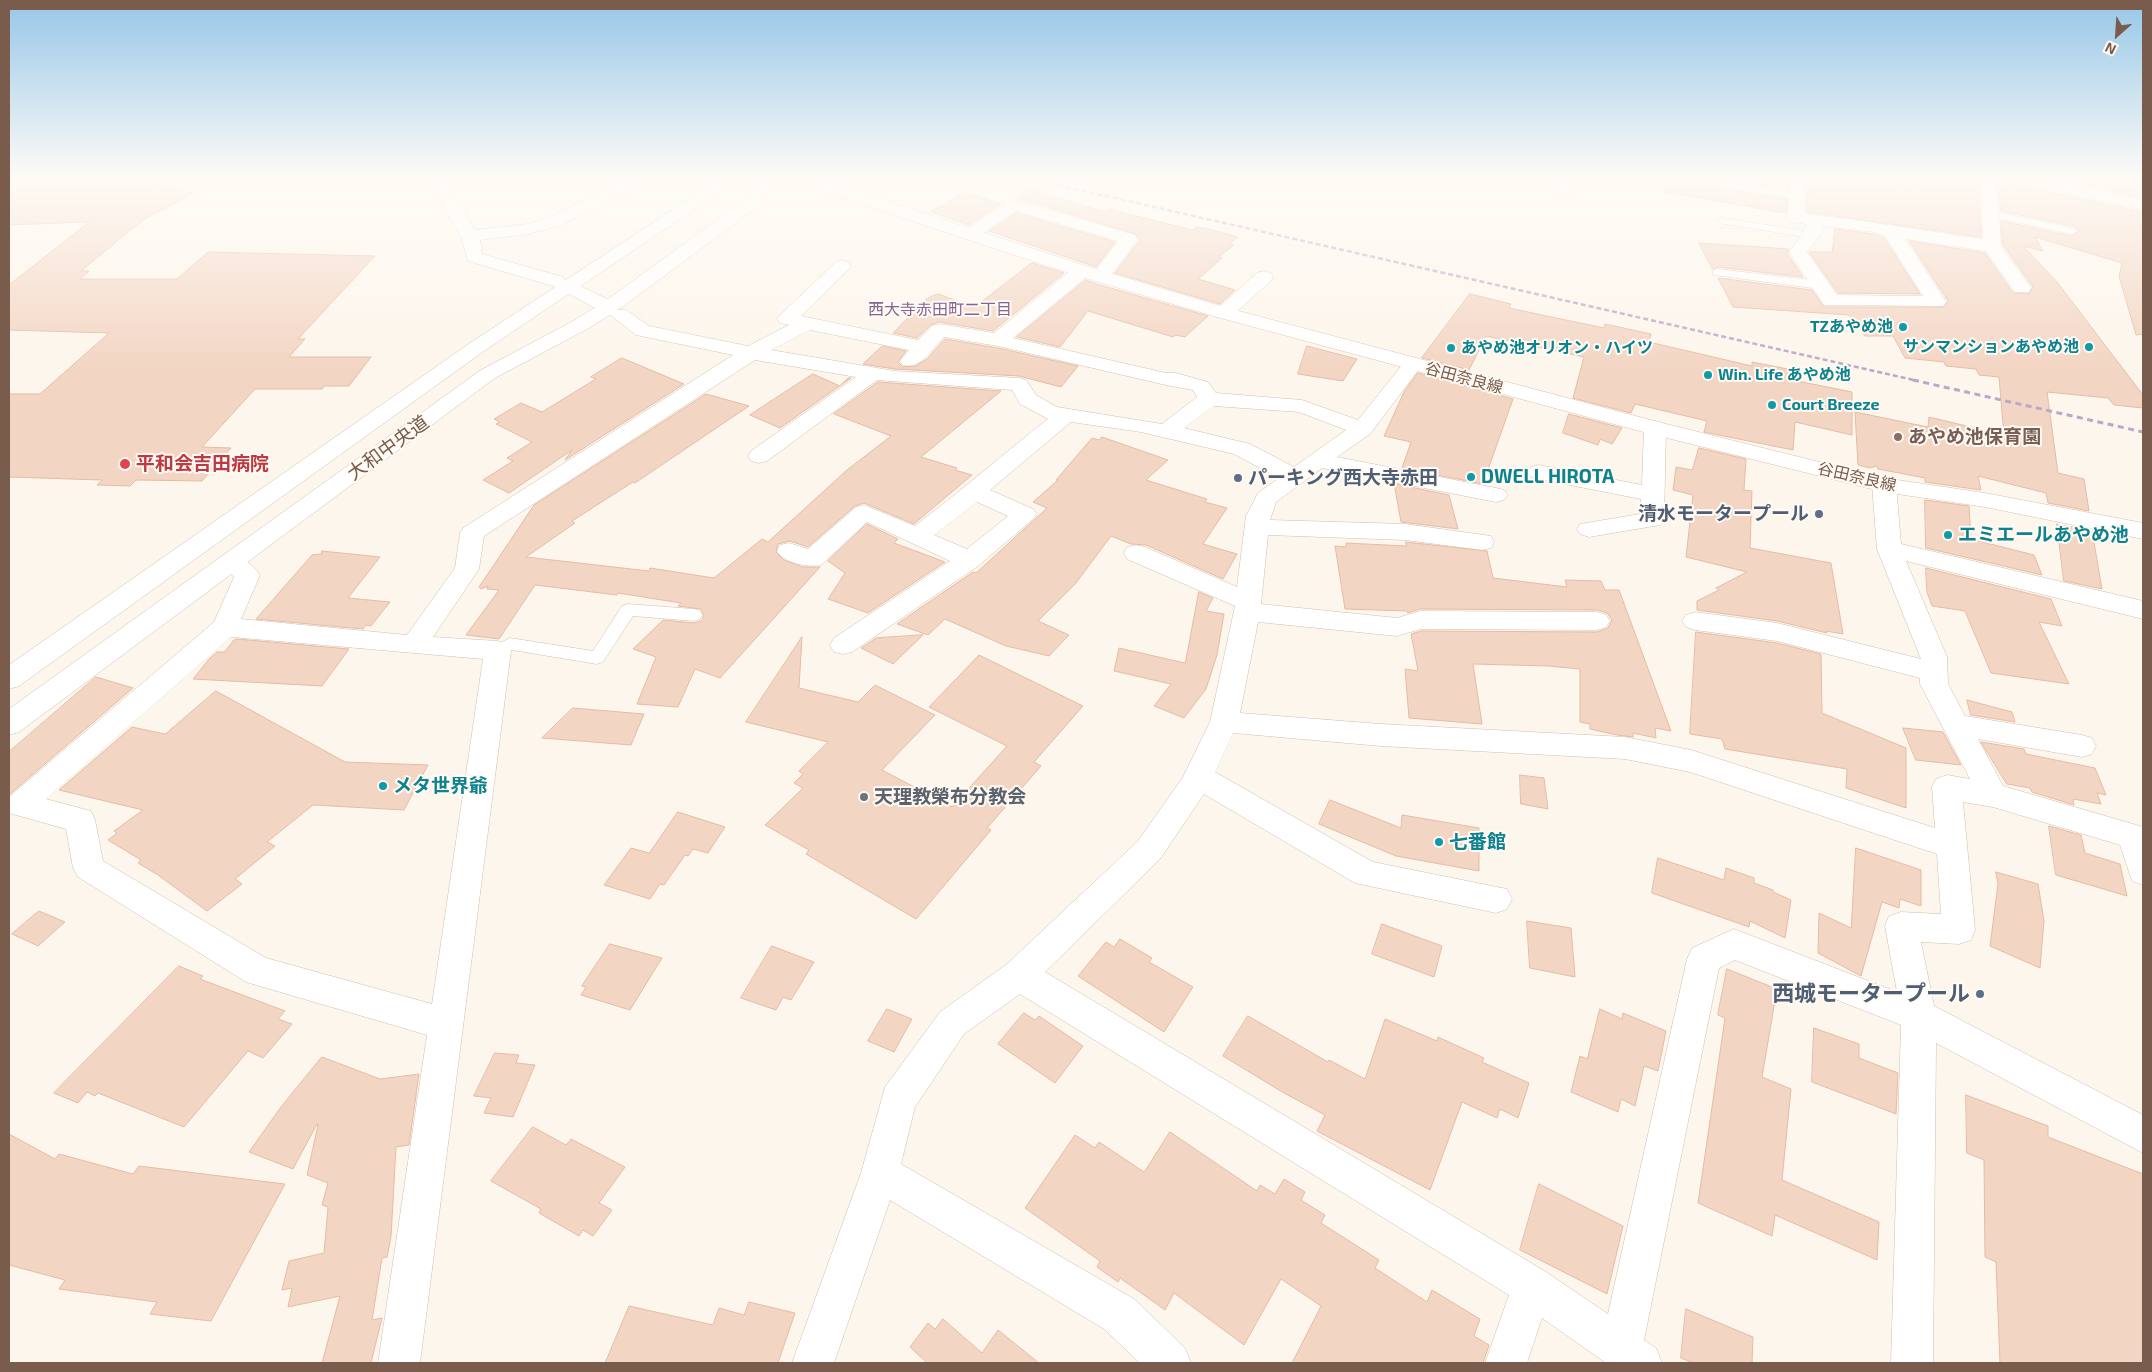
<!DOCTYPE html>
<meta charset="utf-8">
<style>
body{margin:0}
#map{position:relative;width:2152px;height:1372px;overflow:hidden;background:#fdf6ec;font-family:"Exo 2",sans-serif}
canvas{display:block}
.frame{position:absolute;inset:0;border:10px solid #7a5c4d;pointer-events:none}
.north{position:absolute;left:2092px;top:10px;width:50px;height:50px;-webkit-text-stroke:4px #fffaf3;paint-order:stroke;rotate:206deg;font-size:14px;font-weight:700;line-height:20px;text-align:center;color:#7a5c4d}
.north::after{content:'';display:block;margin:auto;width:18px;height:22px;background:#7a5c4d;clip-path:polygon(50% 0,100% 100%,50% 72%,0 100%)}
</style>
<div id="map">
<canvas width="2152" height="1372"></canvas>
<div class="frame"></div>
<div class="north">N</div>
</div>
<script>
const context = document.querySelector('canvas').getContext('2d');
context.lineJoin = 'round';
function paint(path, color) { context.fillStyle = color; context.fill(path, 'evenodd'); }
function trace(path, color, width, dash) { context.strokeStyle = color; context.lineWidth = width; context.lineCap = dash ? 'butt' : 'round'; context.setLineDash(dash || []); context.stroke(path); }
function label(font, color, halo, rows, align = 'center') {
  context.font = font + ' "Exo 2","Noto Sans JP",sans-serif'; context.lineWidth = 4; context.setLineDash([]); context.textBaseline = 'middle'; context.strokeStyle = halo; context.fillStyle = color; for (const [text, x, y, turn = 0] of rows) {
    context.save(); context.translate(x, y); context.rotate((+turn || 0) * Math.PI / 180); context.textAlign = isNaN(turn) ? turn : align; if (halo) context.strokeText(text, 0, 0); context.fillText(text, 0, 0); context.restore();
  }
}
const building = new Path2D(`
 M9 178H126L194 193 143 220 81 271H89L80 279H177L208 252 375 256 298 339H305L289 357H371L349 386H324L322 389H255L202 447 231 448 202 481 136 480 130 486 97 485 102 480 9 477V394H40L109 333 9 330V285L89 222 9 225Z
 M1665 178H1789L1788 190 1720 179 1714 182 1716 188 1787 199 1786 213 1664 192Z
 M1809 178H1859L1912 187 1913 182 1919 183 1920 178H1979L1981 237 1807 212Z
 M2057 178H2143V198Z
 M1999 181 2143 212V334L2136 335 2119 276 2122 263 2035 237 2043 251 2023 246 2057 282 2143 395V408L2114 405 2108 398 2047 392 2058 473 2084 479 2089 511 2048 503 2046 493 1978 476 1981 490 1925 482V478L1878 469 1877 466 1870 468 1858 465 1855 412 1928 427 1929 417 2004 435 1999 377 1979 375 1976 369 1946 366 1944 362 1905 358 1893 336H1865L1849 315 1733 307 1718 278 1812 290 1824 307H1944L1948 301 1909 241 1985 253 2013 293 2029 294 2033 287 2003 245 2001 221 2072 236 2080 230 2072 226 2001 211Z
 M1028 189 1105 212 1108 209 1193 230 1196 227 1208 229 1238 237 1230 244 1234 245 1219 257 1222 258 1198 279 1235 290 1220 304 1115 273 1140 240 1136 234 1017 198Z
 M965 193 1001 204 969 225 931 212Z
 M1017 213 1115 242 1096 267 989 231Z
 M1835 229 1875 234 1884 238 1920 294 1838 293 1809 252H1832Z
 M1699 243 1789 249 1787 253 1803 277 1717 267 1713 269Z
 M1032 263 1064 273 993 331 939 322 931 325 917 338 893 333 925 300 934 295 939 294 973 308Z
 M1086 280 1093 283 1208 316 1185 337 1175 335 1173 337 1088 311 1060 347 1017 337Z
 M1470 294 1511 304 1509 308 1604 328 1605 324 1651 334 1649 342 1752 366V362L1798 371 1797 381 1852 392V435L1795 422 1793 450 1704 432 1707 421 1635 404 1631 413 1573 398 1584 357 1486 336 1469 370 1422 358Z
 M945 339 998 348 1078 366 1061 387 1019 376 895 369 863 364 882 346 906 351 898 362 903 367 916 366 927 359Z
 M1307 346 1357 359 1343 381 1298 374Z
 M622 358 684 384 565 460 572 450 509 493 483 480 513 461 507 458 532 442 496 424 500 422 494 419 521 403 542 412 596 379 591 377Z
 M1418 373 1513 399 1483 484 1402 468 1411 442 1384 436 1404 392Z
 M813 374 840 386 848 378H851L780 428 750 415Z
 M878 382 1001 391 921 457 957 468 955 470 972 475 914 524 864 503 855 506 808 547 790 541 778 544 776 552 784 560 803 567H820L720 678 695 669 678 707 637 704 656 657 633 649 663 620 694 623 701 621 704 616 701 609 678 606 681 603 618 593 617 595 535 585 499 639 466 635 499 590 487 589 488 586 481 589 479 587 534 505 706 394 749 406 635 483 633 482 572 521 575 523 526 557 649 571 650 568 714 578 762 539 768 542 847 470 891 436 834 414Z
 M1569 414 1622 428 1612 444 1600 439 1598 445 1563 433Z
 M1102 437 1168 460 1146 480 1207 499 1205 502 1227 508 1203 544 1237 554 1223 579 1146 545 1131 544 1111 536 1076 583 1038 621 1069 635 1049 656 1006 646 945 619 928 635 897 624 973 572 976 573 1034 520 1047 508 1033 502 1058 480H1056L1092 438 1099 440Z
 M1699 448 1746 459 1744 490 1752 491 1750 548 1831 563 1843 634 1826 631 1827 633 1777 621 1697 610V601L1719 590 1716 588 1747 572 1686 557 1693 495 1673 490 1676 467 1692 470Z
 M1396 484 1449 495 1458 529 1401 522 1395 489Z
 M1925 500 1969 506 1971 539 2034 555 2042 575 1926 548Z
 M867 524 898 539 894 543 945 562 868 613 828 599 845 573 828 561Z
 M2057 524 2092 531 2102 589 2064 581Z
 M1406 542 1487 551 1493 578 1567 587 1565 580 1601 581 1605 590H1619L1671 731 1655 728 1656 738 1633 733V737L1617 735 1590 729V724L1580 722V669L1548 666 1473 664 1482 724 1409 718 1405 669 1418 671 1411 634 1421 631 1597 632 1608 628 1612 620 1607 613 1597 610 1420 609 1408 613 1407 611 1345 609 1335 546 1346 547V543L1406 546Z
 M322 551 380 557 348 598 390 602 371 626 366 625 363 629 256 619 312 555 321 554Z
 M1926 568 2051 599 2062 626 2039 622 2069 684 1991 673 1965 611 1932 606 1927 592Z
 M1199 592 1213 598 1206 611 1224 614 1217 655 1206 689 1184 718 1154 706 1171 684 1114 671 1119 648 1185 663Z
 M1696 632 1777 643 1821 654 1822 713 1906 748V808L1846 788 1847 769 1725 749 1722 739 1690 734Z
 M923 635 893 664 861 648 876 638Z
 M802 637 799 688 858 702 875 685 935 715 882 770 952 807 1007 746 929 707 979 655 1083 706 1034 762 1041 766 987 828 991 830 916 919 806 854 809 850 765 825 803 788 794 783 803 774 799 771 828 742 746 722Z
 M234 640 237 639 349 649 322 686 193 679 209 659 217 652H224Z
 M96 677 133 688 9 795V752Z
 M216 691 345 762 428 765 404 810 313 805 267 842 275 846 235 879 242 884 207 911 158 875 138 863 141 860 108 840 117 833 114 831 143 810 59 790 132 727 165 734Z
 M1967 700 2012 712 2015 722 1971 715Z
 M573 708 644 714 631 745 542 738Z
 M1903 728 1943 732 1961 765 1916 760Z
 M1981 742 2024 749 2026 754 2095 768 2106 795 2097 793 2101 804 2073 799 2074 805 2032 792 2030 788 2007 784Z
 M1520 775 1544 778 1548 809 1521 804Z
 M1330 800 1401 828 1402 815 1479 828V871L1396 856 1319 824Z
 M678 812 725 827 708 853 693 849 688 856 685 855 664 885 660 884 650 899 604 885 631 848 649 853Z
 M2049 826 2081 835 2085 853 2120 864 2127 896 2056 875Z
 M1856 848 1921 870V906L1900 899 1899 908 1882 902 1861 976 1818 953 1819 913 1851 928Z
 M1658 858 1724 880 1726 868 1754 878V883L1773 890V892L1791 900 1785 938 1750 921 1749 927 1652 893Z
 M1996 872 2038 884 2044 921 2040 968 1990 946 1998 884Z
 M39 911 65 922 38 946 12 934Z
 M1527 921 1571 928 1575 977 1530 968Z
 M1382 924 1442 946 1434 977 1372 954Z
 M1120 939 1152 958 1149 962 1193 987 1164 1032 1078 976 1106 942 1114 947Z
 M610 944 662 958 630 1010 581 995 586 987 582 986Z
 M772 946 814 962 791 1000 783 997 776 1010 741 998Z
 M179 966 203 976 200 979 285 1011 278 1019 292 1024 263 1058 248 1051 184 1127 98 1093 95 1096 87 1092 78 1103 54 1093Z
 M1727 969 1777 989 1762 1077 1791 1089 1782 1180 1879 1222 1877 1260 1775 1215 1772 1236 1698 1203 1725 1018 1718 1015Z
 M887 1009 912 1019 894 1052 868 1041Z
 M1600 1009 1622 1019 1623 1013 1666 1031 1658 1071 1644 1066 1635 1106 1621 1099 1618 1112 1571 1092 1580 1056 1587 1059Z
 M1024 1013 1035 1020 1039 1016 1083 1046 1055 1083 998 1044Z
 M1248 1016 1328 1062 1329 1060 1365 1079 1385 1019 1437 1041 1438 1037 1484 1058 1482 1062 1529 1083 1518 1118 1500 1109 1497 1118 1462 1102 1430 1190 1317 1131 1325 1115 1284 1093 1223 1056Z
 M1814 1028 1859 1044V1058L1898 1073 1896 1114 1812 1082Z
 M495 1053 519 1055 516 1063 535 1065 513 1117 484 1113 491 1098 474 1096Z
 M322 1057 380 1079 419 1074 409 1145 396 1147 391 1237 387 1257 382 1258 372 1320 382 1318 371 1363H322L340 1296 288 1307 292 1288 282 1290 289 1261 324 1253 328 1207 322 1205 328 1183 307 1175 318 1125 317 1124 293 1169 249 1152 281 1107Z
 M1966 1095 2048 1126V1137L2143 1174V1363H2000L1996 1262 1985 1257 1984 1160 1967 1153Z
 M533 1127 566 1145 571 1139 625 1167 599 1203 612 1210 593 1236 583 1230 579 1236 539 1213 541 1209 491 1181Z
 M1170 1132 1257 1191 1260 1185 1275 1194 1284 1179 1305 1192 1301 1200 1325 1215 1321 1223 1379 1260 1375 1268 1427 1302 1432 1290 1480 1319 1474 1336 1489 1345 1483 1363H1292L1321 1306 1281 1279 1244 1345 1174 1293 1165 1310 1120 1278 1118 1282 1097 1267 1100 1261 1025 1208 1075 1135 1095 1148 1099 1142 1144 1172Z
 M9 1134 55 1159 59 1154 133 1174 139 1166 285 1184 211 1321 150 1314 157 1302 59 1289 65 1280 9 1265Z
 M1539 1184 1623 1226 1607 1294 1520 1250Z
 M749 1302 795 1313 778 1363H605L629 1306 713 1325 719 1308 744 1315Z
 M1686 1309 1753 1337 1752 1363H1693L1681 1358Z
 M943 1319 982 1353 998 1330 1039 1363H927L910 1347 928 1323 935 1329Z`);
const service = new Path2D(`
 M1556 178 1568 180 1570 188 1565 203 1561 204 1556 201 1560 188Z
 M1617 178H1631V179L1626 182Z
 M1890 178H1902V179L1897 182Z
 M1720 181 1796 193 1801 196 1796 199 1716 186V182Z
 M1991 211 2072 228 2078 231 2072 234 1987 216V212Z
 M1723 218 1811 232 1817 235 1811 238 1719 223 1717 221Z
 M1717 269 1820 281 1826 285 1820 289 1713 275V271Z
 M628 604 694 609 700 611 702 615 700 619 694 621 633 616 603 662 597 664 512 650 498 657 492 655 489 651 492 647 510 638 593 651 622 606Z`);
const minor = new Path2D(`
 M422 178H440L444 181 475 230 527 224 547 218 628 178H650L648 181 559 226 528 234 480 240 482 254 563 277 565 281 563 285 556 287 468 261 461 236 432 188Z
 M1791 178H1807L1805 214C1865 220 1923 231 1983 239L1981 178H1997L2001 246 2031 288 2029 292H2015L1986 251 1905 239 1946 302 1943 306 1824 305 1789 252 1803 234 1806 224 1790 222 1787 218ZM1823 226 1875 232 1885 236 1923 296 1837 295 1807 252 1820 235Z
 M2016 178H2047L2143 200V210L2018 181Z
 M1015 200 1135 235 1138 239 1107 281H1093L1091 277 1118 241 1017 211 974 238H962L959 234 1009 201Z
 M842 260 848 262 851 266 848 270 801 316 918 340 932 326 939 324 994 333 1075 267H1089L1091 271 1089 275 1013 338 1166 373H1176L1208 382 1216 393 1302 400 1358 420 1406 360 1413 358 1420 360 1423 364 1370 434 1337 457 1496 488 1504 490 1508 495 1504 500 1496 502 1322 468 1276 502 1270 520 1405 524 1491 536 1494 542 1491 548 1482 550 1405 540 1268 535 1261 604 1397 618 1420 611 1597 612 1606 615 1610 621 1606 627 1597 630 1421 629 1397 636 1258 622 1240 713 1381 724 1625 737 1691 750 1935 828 1932 787 1936 779 1947 775 1970 779 1920 684V678L1777 641 1695 630 1686 627 1682 621 1686 615 1695 612 1777 623 1921 659 1877 549 1872 485 1876 480 1884 478 1892 480 1896 485 1901 544 2143 601V619L1906 561 1947 657 1948 684 1965 716 2082 735 2092 738 2096 746 2092 754 2082 757 1978 739 2003 786 2143 827V885L2132 881 2120 845 1993 807 1963 802 1975 930 1971 940 1959 944 1921 942 1934 1006 2143 1115V1153L1936 1043 1933 1363H1891L1901 1025 1735 960 1719 968 1644 1340 1656 1348 1662 1363H1606L1542 1318 1527 1363H1485L1509 1295 1020 994 964 1034 915 1107 901 1164 1134 1299 1185 1348 1191 1363H1140L1104 1329 890 1200 834 1363H792L861 1173 885 1087 940 1012 1007 964 1138 841 1183 777 1210 722 1235 606 1127 559 1124 553 1127 547 1136 545 1145 547 1237 587 1246 516 1258 493 1279 478 1234 454 1141 432 1071 422 990 490 1033 509 1037 514 1033 519 978 566 852 652 843 654 834 652 830 645 834 638 950 561 867 522 821 565C808 568 784 563 777 551L780 545 789 543 808 549 856 507 864 505 915 526C960 492 1003 454 1048 419L1020 404 1012 390 877 380 767 461 759 463 751 461 748 456 751 451 856 377 755 360 484 536 479 569 433 637 498 641 507 644 511 651 420 1363H378L427 1035 246 982 78 877 73 868 66 829 9 813V797L214 622 234 577 220 563 223 557C238 553 251 562 260 575L241 619 407 635 455 568 460 533 463 528 733 355 636 335 609 314 612 310H626L649 326 748 346 789 325 780 323 777 319 780 315 836 262ZM810 330 909 350 900 361 903 365C921 370 932 349 944 337L998 346 1166 385 1193 390 1197 397 1162 424 1057 407 1036 395 1026 380 1019 378 895 371 771 350ZM1214 406 1299 412 1346 430 1294 467 1250 444 1184 428ZM977 502 1008 516 967 549 934 535ZM231 637 483 659 432 1004 266 958 103 861 95 820 91 811 46 799ZM1233 733 1381 746 1625 759 1690 772 1937 854 1941 914 1901 912 1889 916 1885 926 1897 992 1734 929 1692 948 1687 959 1608 1314 1546 1272 1045 972 1160 859 1204 794 1355 883 1496 913 1507 909 1512 899 1507 889 1373 862 1215 772Z
 M1264 271 1271 273 1273 277 1271 281 1231 317H1217L1214 313 1217 309 1257 273Z
 M576 284 607 299 610 303 607 307H593L569 294 567 290 569 286Z
 M1655 421 1663 423 1666 428 1664 520 1660 525 1589 537 1580 534 1577 529 1580 524 1640 514 1641 499 1539 479 1531 477 1528 472 1531 467 1539 465 1642 485 1644 428 1647 423Z`);
const tertiary = new Path2D(`
 M439 178H461L444 189H432L430 185Z
 M721 178H741L484 351 19 686 9 689V665L470 343Z
 M754 178H770L772 184 760 205 625 305 589 328 495 378 19 732 9 735V709L481 370 575 320 611 297 747 198 756 184Z`);
const secondary = new Path2D(`
 M789 178H815L1089 267 1231 309 1662 423 1884 478 1985 493 2143 523V539L1985 507 1884 492 1647 433 1217 317 1075 275 791 181Z`);
const railFar1 = new Path2D(`
 M1027 178 1918 381`);
const rail = new Path2D(`
 M1913 380 2143 432`);
const markers = [
 [1903,327,5,"#0f9aa8"],
 [2089,347,5,"#0f9aa8"],
 [1451,348,5,"#0f9aa8"],
 [1708,375,5,"#0f9aa8"],
 [1772,405,5,"#0f9aa8"],
 [1898,437,5,"#8d6e63"],
 [125,464,6,"#e0444e"],
 [1471,477,5,"#0f9aa8"],
 [1238,478,5,"#5c6f8a"],
 [1819,514,5,"#5c6f8a"],
 [1948,535,5,"#0f9aa8"],
 [383,786,5,"#0f9aa8"],
 [864,797,5,"#6b7280"],
 [1439,842,5,"#0f9aa8"],
 [1980,994,5,"#5c6f8a"]
];
const farNeighbourhoodnames = [
 ["西大寺赤田町二丁目",940,310]
];
const farCulturenames = [
 ["TZあやめ池",1893,327,"right"],
 ["サンマンションあやめ池",2079,347,"right"],
 ["あやめ池オリオン・ハイツ",1461,348],
 ["Win. Life あやめ池",1718,375],
 ["Court Breeze",1782,405]
];
const farStreetnames = [
 ["谷田奈良線",1464,378,15],
 ["谷田奈良線",1857,477,13]
];
const educationNames = [
 ["あやめ池保育園",1908,437]
];
const streetNames = [
 ["大和中央道",388,448,-36]
];
const healthNames = [
 ["平和会吉田病院",136,464]
];
const cultureNames = [
 ["DWELL HIROTA",1481,477],
 ["エミエールあやめ池",1958,535],
 ["メタ世界爺",393,786],
 ["七番館",1449,842]
];
const serviceNames = [
 ["パーキング西大寺赤田",1248,478],
 ["清水モータープール",1809,514,"right"]
];
const worshipNames = [
 ["天理教榮布分教会",874,797]
];
const nearServicenames = [
 ["西城モータープール",1970,994]
];
paint(building, '#f3d5c3');
trace(building, '#e6bba3', 1);
trace(service, '#d1beb0', 1);
trace(minor, '#d1beb0', 1);
trace(tertiary, '#d1beb0', 1);
trace(secondary, '#d6c0b0', 1);
paint(service, '#fff');
paint(minor, '#fff');
paint(tertiary, '#fff');
paint(secondary, '#fff');
trace(railFar1, '#b9a8c9', 2.5, [5, 3]);
trace(rail, '#b9a8c9', 3, [6, 4.5]);
const sky = context.createLinearGradient(0, 0, 0, 370);
sky.addColorStop(0, '#97c7e8');
sky.addColorStop(0.48, '#fefbf6');
sky.addColorStop(1, '#fefbf600');
context.fillStyle = sky;
context.fillRect(0, 0, 2152, 370);
for (const [x, y, r, color] of markers) { const dot = new Path2D(); dot.arc(x, y, r, 0, 2 * Math.PI); context.fillStyle = color; context.fill(dot); trace(dot, '#fffaf3', 2); }
label('16px', '#846695', '#fffaf3', farNeighbourhoodnames);
label('bold 16px', '#0d838f', '#fffaf3', farCulturenames, 'left');
label('16px', '#7a5c4d', '#fffaf3', farStreetnames);
label('bold 19px', '#785e54', '#fffaf3', educationNames, 'left');
label('19px', '#7a5c4d', '#fffaf3', streetNames);
label('bold 19px', '#be3a42', '#fffaf3', healthNames, 'left');
label('bold 19px', '#0d838f', '#fffaf3', cultureNames, 'left');
label('bold 19px', '#4e5e75', '#fffaf3', serviceNames, 'left');
label('bold 19px', '#5b616d', '#fffaf3', worshipNames, 'left');
label('bold 22px', '#4e5e75', '#fffaf3', nearServicenames, 'right');
</script>
